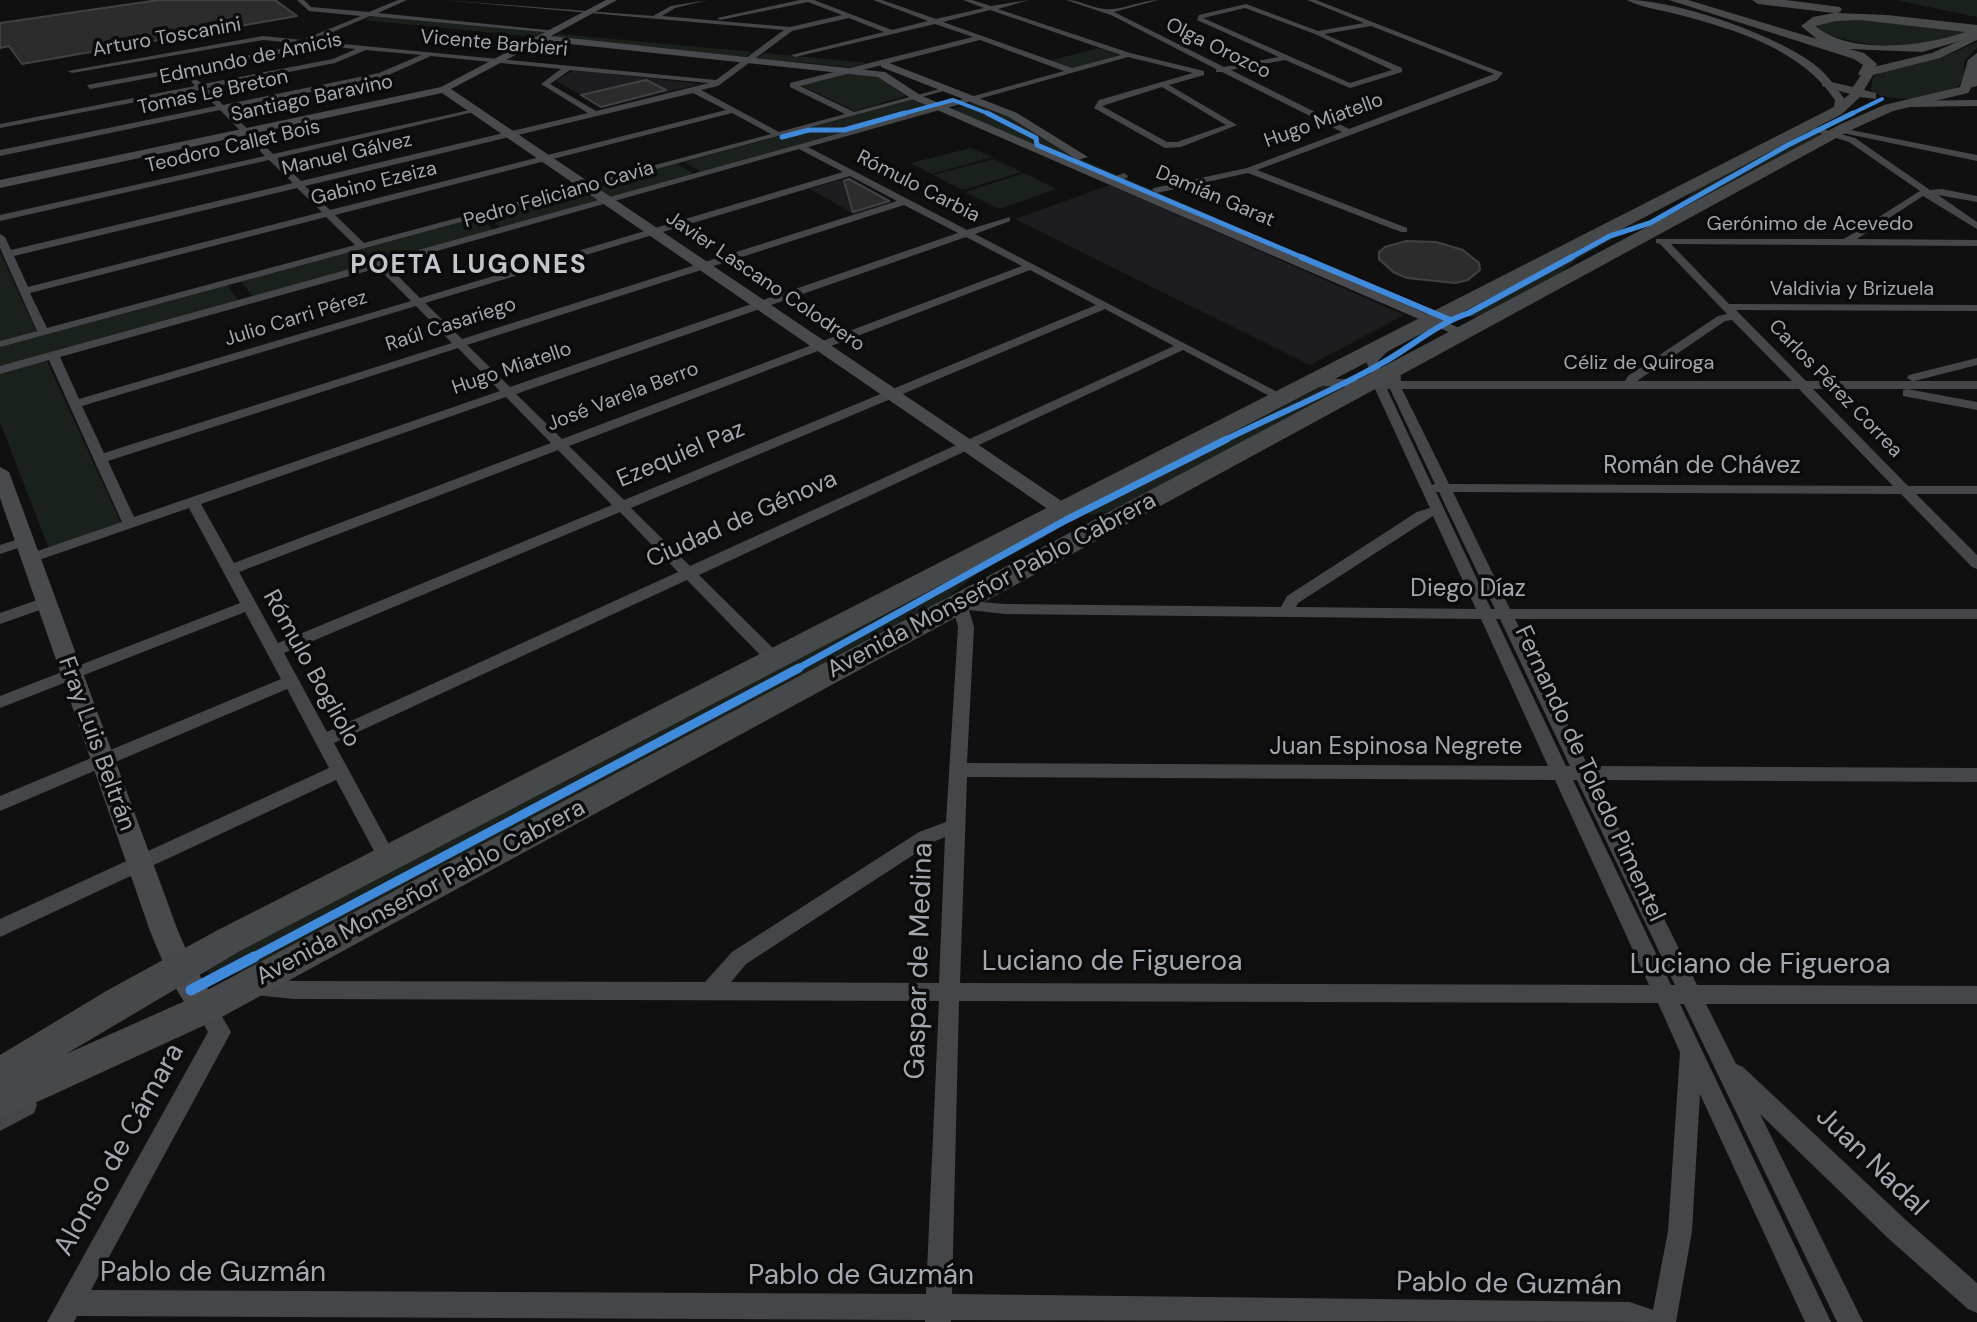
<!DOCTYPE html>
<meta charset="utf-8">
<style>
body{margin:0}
canvas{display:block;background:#101011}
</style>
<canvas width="1977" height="1322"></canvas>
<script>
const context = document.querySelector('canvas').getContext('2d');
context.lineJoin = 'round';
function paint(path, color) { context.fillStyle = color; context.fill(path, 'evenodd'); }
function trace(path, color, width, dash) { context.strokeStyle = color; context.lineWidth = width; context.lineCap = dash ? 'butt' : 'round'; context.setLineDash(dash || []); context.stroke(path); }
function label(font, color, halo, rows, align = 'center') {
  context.font = font + ' "DM Sans",sans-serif'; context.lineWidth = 7; context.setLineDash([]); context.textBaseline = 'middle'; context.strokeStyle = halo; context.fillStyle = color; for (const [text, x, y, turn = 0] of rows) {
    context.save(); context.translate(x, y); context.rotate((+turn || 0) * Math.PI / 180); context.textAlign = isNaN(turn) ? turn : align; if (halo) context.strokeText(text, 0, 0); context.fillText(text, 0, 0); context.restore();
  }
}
const built = new Path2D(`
 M574 70 701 84 603 107 556 81Z
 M847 178 891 202 854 214 810 189Z
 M1110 185 1404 315 1310 365 1015 219Z`);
const green = new Path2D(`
 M1896 0H1977V17Z
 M373 16 545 32 536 37 363 20Z
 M1852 19 1968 30C1920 55 1864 48 1815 30L1814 24Z
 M559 34 752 52 745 57 550 38Z
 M1977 42V48L1965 60C1963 68 1965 78 1959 85 1945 100 1885 104 1871 90L1873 78 1884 71 1941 58Z
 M1098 48 1119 55 1070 69 1049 61Z
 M764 53 867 63 849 67 757 58Z
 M855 71 877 75 906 96 855 111 800 85Z
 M914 99 933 108 702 172 684 162Z
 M974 102 1008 115 1081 159 1428 311 1425 313 950 110Z
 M1809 132 1824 133 1656 223 1645 226 1624 225C1651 223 1677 210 1696 189Z
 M971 148 992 157 932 174 911 163Z
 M994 159 1022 172 963 190 933 175Z
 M676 163 695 175 613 198 594 185Z
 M1024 173 1056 189 999 209 965 192Z
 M581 189 599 201 501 228 485 215Z
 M478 217 494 230 253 297 241 281Z
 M1614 231 1616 237 1576 260 1551 280 1478 318 1461 313Z
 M0 252 36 331 0 341Z
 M227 285 239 301 0 368V345Z
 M46 359 121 523 49 549 0 422V372Z
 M1323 386 1344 388 1113 512 1098 515 1077 513Z
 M1051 527 1046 536 978 573 936 606 250 972 212 974 205 971 207 964Z`);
const building = new Path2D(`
 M159 0H275L297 16 22 64 9 46 0 48V23Z
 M646 80 666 90 601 107 581 95Z
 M849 179 889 201 853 212 844 181Z
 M1406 241 1436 242 1463 250 1479 263 1480 270 1468 280 1455 283 1407 278 1393 272 1379 259V252L1385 247Z`);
const street = new Path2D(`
 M297 0H304L311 7 369 12 398 0H407L378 13 557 31 554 33 370 16 312 41 716 80 784 30 442 0 653 16 671 6 708 0 675 8 662 16 790 27 842 15 808 2 720 20 717 18 800 0H814L892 30 928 21 873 0H882L936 19 984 8 963 0H972L991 6 1029 0 998 9 1130 53 1204 71V75L1169 85 1237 125 1181 147 1165 148 1094 108 1099 100 1193 73 1128 57 808 147 967 230 1010 217V221L975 234 1287 397 1285 400H1277L1183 350 699 575 780 655 782 659 780 663H768L687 580 334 743 397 859 395 864 388 867 381 864 336 780 0 937V919L329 768 287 689 0 811V796L281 679 245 612 0 708V696L240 603 189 508 36 561H26L24 558 26 555 122 522 49 360 0 374V366L1064 71 980 40 800 86 854 112 947 87 951 89 0 347V341L37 331 0 248V234L5 237 11 250 293 183 269 160 0 221V215L265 156 220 110 0 156V150L216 106 199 90 0 128V124L195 86 191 81 195 79 203 84 333 59 356 49 304 44 279 54 90 89 87 85 277 50 294 43 263 40 72 73 68 71 263 36 302 40 361 16 309 11ZM990 10 1121 55 1072 68 943 22ZM849 18 884 32 791 55 795 57 935 24 973 37 790 83V87L845 114 779 132 701 90 718 86 792 31ZM366 50 421 55 379 73 223 105 207 88 335 63ZM431 56 561 69 541 84 588 113 301 181 277 158 478 111 474 109 273 154 227 109 384 77ZM570 70 709 83 596 111 550 84ZM1162 87 1226 125 1177 142H1167L1102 106ZM693 93 726 110 330 210 305 186ZM732 113 771 134 364 243 335 215ZM799 149 843 172 420 298 387 265ZM850 176 897 201 462 339 425 303ZM297 188 322 212 28 287 14 256ZM904 205 958 233 510 387 467 345ZM326 217 355 245 47 328 30 293ZM966 237 1022 266 562 439 516 394ZM378 268 411 301 79 399 60 357ZM1030 270 1096 305 624 500 569 446ZM416 306 452 343 104 453 82 406ZM1105 309 1174 346 690 566 631 508ZM458 348 500 391 134 517 108 461ZM506 397 551 443 234 563 201 504ZM558 450 612 505 278 643 239 572ZM620 512 678 572 327 732 284 653Z
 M1066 0C1080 0 1091 8 1105 9 1122 11 1141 0 1158 0L1114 12 1224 67 1279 57 1197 20 1199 15 1246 4 1318 31 1364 23 1307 0H1316L1503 73 1497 80 1257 170 1407 228V232H1401L1248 173 1157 193 1152 190 1154 188 1247 168 1342 132 1222 72H1216V69L1111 15ZM1245 8 1315 34 1392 70 1350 83 1203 18ZM1371 26 1494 74 1349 129 1231 70 1285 60 1350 88 1402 72V68L1324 34Z
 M1804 124 1855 138 1930 190 1942 189 1977 196V202L1938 195 1977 222V229L1923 196 1857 239 1977 240V246L1671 244 1729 304 1977 305V311L1736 310 1806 381H1912L1907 378 1909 375 1977 358V365L1914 381H1977V389H1813L1908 486H1977V494H1916L1977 555V569L1972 567 1901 494 1453 492 1510 609H1977V619H1515L1588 766 1977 768V782L1595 780 1697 985 1977 986V1004H1706L1736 1064 1743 1067 1908 1222 1977 1283V1313L1968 1309 1890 1240 1760 1114 1863 1322H1837L1684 1004H1680L1831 1322H1805L1700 1094 1692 1231 1676 1322 951 1320V1322H925V1320L77 1316 74 1322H47L208 1032 195 1008 199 1001 206 998 213 1001 231 1032 91 1290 926 1294 939 1001 294 999 245 994 242 987 245 980 252 978 294 981 705 982 732 952 919 832 946 822 958 627 952 604 955 600 1005 604 1281 607 1287 596 1417 512 1430 508 1375 389 1324 386 1307 389 1301 385 1303 382 1324 378 1374 381 1366 361 1389 341 1395 344 1378 361 1386 381H1389L1388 370 1394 366 1400 370 1401 381H1625L1628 376 1718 316 1727 314 1660 244 1656 243V239H1844L1920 191 1849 142 1804 128ZM1732 320 1792 381H1637L1725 321ZM1387 389H1390L1435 484 1432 485ZM1402 389H1799L1893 486 1449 484ZM1436 492H1439L1495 609H1491ZM1433 516 1476 609 1296 607 1298 603ZM969 610 1005 614 1481 619 1548 766 967 763 974 627ZM1496 619H1500L1570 766H1566ZM967 777 1555 780 1649 985 960 983ZM1573 780H1577L1675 985H1671ZM945 837 939 983 731 982 746 964 933 842ZM959 1001 1658 1003 1680 1052 1668 1231 1653 1310 1630 1302 952 1294Z
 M1846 129 1977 155V161L1843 133Z
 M1124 173 1128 176 1127 178 1110 183 1106 180Z
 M1907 389 1977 402V410L1903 396V390Z
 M25 537 30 538 32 541 30 544 0 554V545Z
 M46 597 54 602 51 606 0 624V613Z
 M26 1094 34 1097 37 1105 34 1113 0 1131V1108Z`);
const secondary = new Path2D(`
 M606 0H617L551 36 885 72 920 95 1471 333 1468 336H1458L912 99 878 77 542 41 451 89 1069 506 1071 510 1062 516 1055 514 442 93 0 188V180L441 87Z
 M1627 0C1675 0 1767 32 1808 60 1824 70 1834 84 1845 100L1842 111 1833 113 1835 100C1801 49 1736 30 1680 15 1663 10 1642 8 1627 0Z
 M881 63H889L1017 113 1088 157 1078 160 1009 117 881 67Z
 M1977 100V106L1907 107 1902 104 1907 101Z
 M0 467 9 472 178 931 192 963 220 1008 216 1017 206 1021C180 1011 161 956 150 931L0 498Z`);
const primary = new Path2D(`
 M1977 33V40L1940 58 1873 75 1864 90 1876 93V99L1860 97 1842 114 240 951 66 1054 194 997 1841 124 1884 105 1960 87 1968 60 1977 53V78L1968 93 1893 111 1851 130 218 1019 0 1119V1055L108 990 216 931 1832 108 1850 94 1822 86V80L1853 87 1865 69 1932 53Z`);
const highway = new Path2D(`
 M1669 0H1688L1817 39 1801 26 1813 17 1834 13 1758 4 1752 0H1786L1840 7 1842 10 1838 13 1887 15 1977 25V36L1922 52 1849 49 1864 53 1877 64 1870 77 1865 78 1858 74 1863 65 1854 59ZM1860 20 1965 32C1926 46 1851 56 1815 26L1836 21Z
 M1977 78V86L1969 88 1962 84Z`);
const cyclewayFar5 = new Path2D(`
 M898 115 953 100 992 115
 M1849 115 1882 99`);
const cyclewayFar4 = new Path2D(`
 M987 113 1036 138 1037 145 1306 259
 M782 137 809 130H844L905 113
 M1568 259 1610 236 1650 223 1788 145 1853 113`);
const cyclewayFar3 = new Path2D(`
 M1301 257 1450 320
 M1223 441C1277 414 1332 392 1384 362 1412 346 1438 323 1469 313L1572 257`);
const cyclewayFar2 = new Path2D(`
 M795 670 1066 520 1227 439`);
const cyclewayFar1 = new Path2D(`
 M250 959 799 668`);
const cycleway = new Path2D(`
 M191 990 254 957`);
const farStreetnames = [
 ["Arturo Toscanini",167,38,-10],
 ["Vicente Barbieri",494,44,5],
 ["Olga Orozco",1218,49,26],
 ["Edmundo de Amicis",251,59,-12],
 ["Tomas Le Breton",213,93,-12],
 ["Santiago Baravino",312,99,-12],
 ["Hugo Miatello",1324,121,-20],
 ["Teodoro Callet Bois",233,147,-13],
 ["Manuel Gálvez",347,155,-13],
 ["Gabino Ezeiza",374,184,-14],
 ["Rómulo Carbia",918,187,27],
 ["Pedro Feliciano Cavia",559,195,-16],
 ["Damián Garat",1215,197,23],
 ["Gerónimo de Acevedo",1810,225],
 ["Javier Lascano Colodrero",765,282,34],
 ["Valdivia y Brizuela",1852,290],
 ["Julio Carri Pérez",296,319,-17],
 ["Raúl Casariego",451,325,-18],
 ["Céliz de Quiroga",1639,364],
 ["Hugo Miatello",512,369,-19],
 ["Carlos Pérez Correa",1835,389,46],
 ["José Varela Berro",623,397,-21]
];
const streetNames = [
 ["Ezequiel Paz",681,455,-23],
 ["Román de Chávez",1702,467],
 ["Ciudad de Génova",742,520,-24],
 ["Avenida Monseñor Pablo Cabrera",992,586,-28],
 ["Diego Díaz",1468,590],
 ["Rómulo Bogliolo",311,669,61],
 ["Fray Luis Beltrán",96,744,70],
 ["Juan Espinosa Negrete",1396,748],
 ["Fernando de Toledo Pimentel",1589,774,65],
 ["Avenida Monseñor Pablo Cabrera",421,893,-28]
];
const farDistrictnames = [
 ["POETA LUGONES",469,266]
];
const nearStreetnames = [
 ["Gaspar de Medina",920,961,-88],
 ["Luciano de Figueroa",1112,963],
 ["Luciano de Figueroa",1760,966],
 ["Alonso de Cámara",120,1150,-61],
 ["Juan Nadal",1871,1162,44],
 ["Pablo de Guzmán",213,1274],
 ["Pablo de Guzmán",861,1277],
 ["Pablo de Guzmán",1509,1285,1]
];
paint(built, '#1d1d1f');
paint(green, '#1a201b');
paint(building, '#2c2c2d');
trace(building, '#404144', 2);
paint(street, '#444649');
paint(secondary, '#484a4d');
paint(primary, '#47484a');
paint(highway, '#47494a');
trace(cyclewayFar5, '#408adc', 4);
trace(cyclewayFar4, '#408adc', 5);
trace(cyclewayFar3, '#408adc', 6);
trace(cyclewayFar2, '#408adc', 7);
trace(cyclewayFar1, '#408adc', 9);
trace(cycleway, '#408adc', 11);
label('20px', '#a2a8b0', '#0b0b0c', farStreetnames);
label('24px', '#a2a8b0', '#0b0b0c', streetNames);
context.letterSpacing = '2px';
label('bold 26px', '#c2c6cd', '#0b0b0c', farDistrictnames);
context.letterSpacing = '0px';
label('28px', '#a2a8b0', '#0b0b0c', nearStreetnames);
</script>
